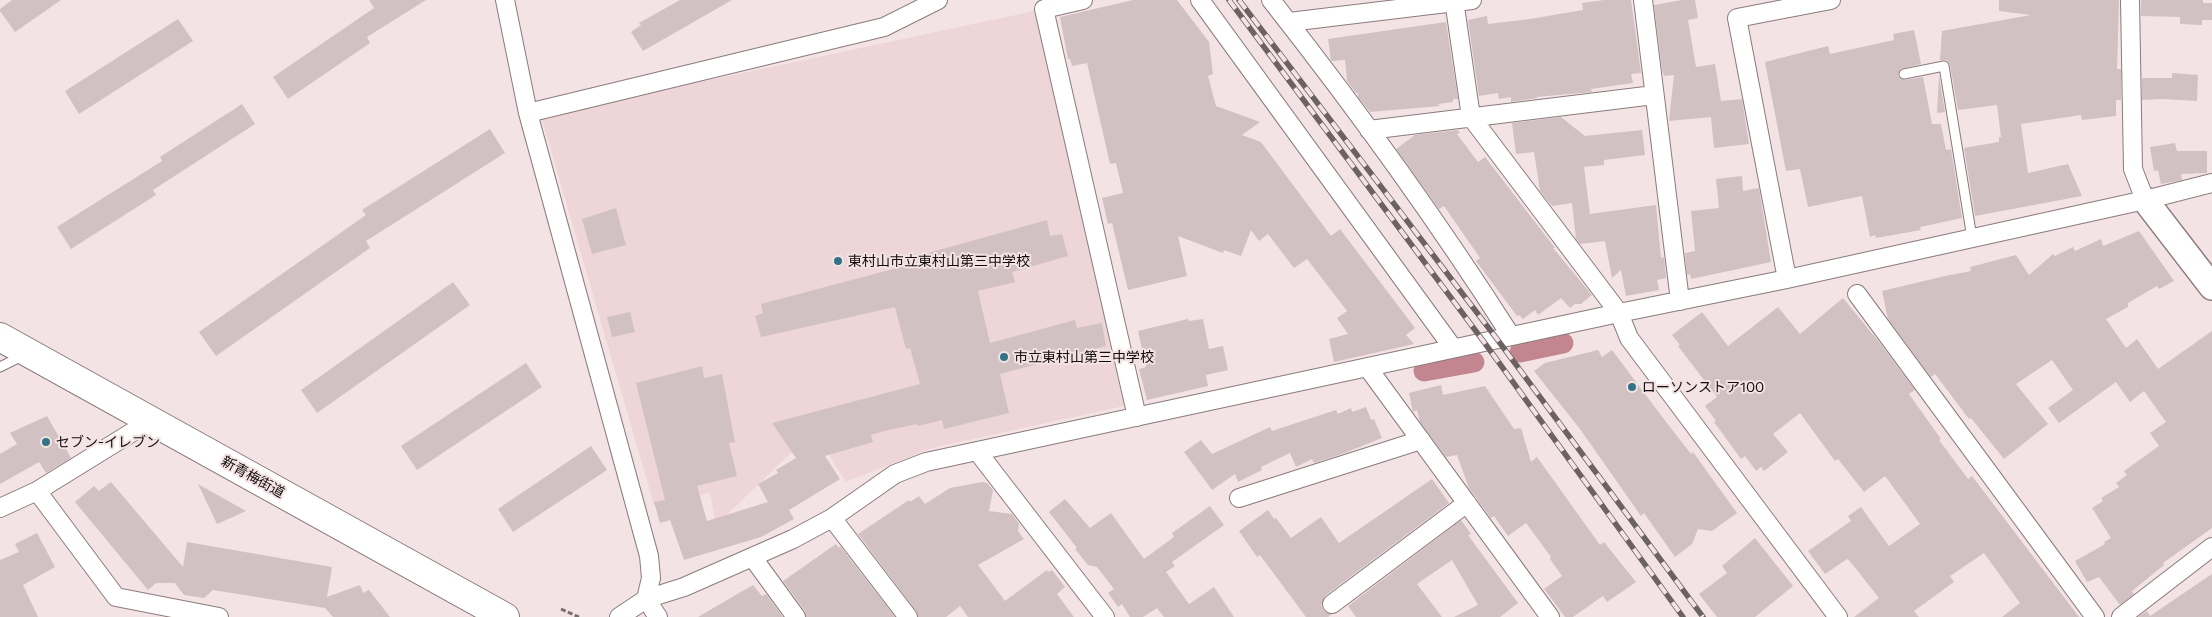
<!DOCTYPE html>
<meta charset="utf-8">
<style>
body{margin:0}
canvas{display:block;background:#f4e3e5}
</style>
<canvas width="2212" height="617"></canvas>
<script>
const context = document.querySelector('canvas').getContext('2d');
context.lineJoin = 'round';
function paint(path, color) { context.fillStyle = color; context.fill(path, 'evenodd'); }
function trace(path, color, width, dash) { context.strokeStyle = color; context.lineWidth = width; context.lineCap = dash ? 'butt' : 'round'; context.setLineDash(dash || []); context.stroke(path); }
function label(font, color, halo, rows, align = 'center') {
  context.font = font + ' Commissioner,"Noto Sans JP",sans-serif'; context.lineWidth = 4; context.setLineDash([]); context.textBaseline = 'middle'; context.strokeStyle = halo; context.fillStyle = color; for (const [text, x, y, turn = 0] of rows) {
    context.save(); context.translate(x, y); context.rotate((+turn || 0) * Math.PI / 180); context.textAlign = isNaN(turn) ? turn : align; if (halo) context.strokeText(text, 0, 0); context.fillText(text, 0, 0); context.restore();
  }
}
const built = new Path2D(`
 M1039 10 1124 406 932 448 846 482 814 431 716 525 710 493 654 505 541 116Z`);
const canal = new Path2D(`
 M1520 352 1563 343
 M1424 371 1474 362`);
const building = new Path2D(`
 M12 0H61L15 32 0 11V9Z
 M369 0H426L367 37 370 43 288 99 273 77 374 8Z
 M680 0H732L643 51 631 32 641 25 639 23Z
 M1133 0H1177L1209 42 1213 74 1208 76 1216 106 1260 122 1242 135 1261 142 1331 236 1340 229 1415 328 1406 335 1414 344 1334 362 1329 339 1348 334 1337 318 1347 311 1307 259 1294 268 1268 234 1259 241 1251 230 1241 256 1224 250 1223 253 1178 236 1187 276 1128 290 1112 223 1108 224 1102 198 1123 193 1116 163 1110 164 1087 63 1072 66 1070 59H1068L1060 17Z
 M1604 0H1631L1641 73 1631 74 1633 83 1591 89 1592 92 1536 97 1538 98 1511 102V97L1499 99 1498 93 1479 96 1468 20 1487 16 1488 24 1530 19 1583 10 1582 3Z
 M1682 0H1695L1698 18 1688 20 1696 67 1715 64 1721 101 1742 99 1749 144 1714 148 1711 117 1669 121 1674 75 1664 76 1662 69 1654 5Z
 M1999 0H2119L2117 69H2121V100H2116V116L2082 120 2081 115 2021 124 2028 173 2068 164 2082 196 1975 216 1964 148 1999 142V137H2001L1997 105 1958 110 1950 65 1947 60H1940L1942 31 2031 15 1999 11Z
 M2141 0H2203V3H2212V20H2202V25L2180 24V17L2141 16Z
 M178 19 193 41 79 114 65 91Z
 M1446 22 1458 99H1453V102L1438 104 1440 106 1370 112 1358 97V93H1356L1347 81 1345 60 1331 61 1328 39Z
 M1914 30 1921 64 1900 69 1898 76 1905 80 1923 77 1932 124H1941L1946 150 1951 149 1962 218 1920 227 1921 230 1876 238 1875 235 1870 237 1862 196 1808 207 1800 169 1786 171 1765 62 1828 46 1830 54 1894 40 1893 34Z
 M2172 73 2198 75 2197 101 2162 99 2142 100V78H2172Z
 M1939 76 1945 112 1937 113Z
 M242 104 255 124 153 190 156 195 71 249 57 227 162 161 160 157Z
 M1561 117 1585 136 1642 130 1645 155 1604 160V165L1584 167 1590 214 1656 205 1661 258 1664 257 1666 278 1657 280 1659 290 1626 296 1621 270 1612 278 1605 241 1580 244 1576 239 1572 203 1552 206 1540 191 1534 152 1516 154 1512 123Z
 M490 129 505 153 366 241 370 248 216 356 199 332 366 215 362 210Z
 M1458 130 1460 133 1457 134 1478 162 1485 157 1555 248H1553L1592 295 1581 304H1575L1570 308 1561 298 1538 315 1535 310 1523 319 1519 315 1517 316 1476 261 1480 258 1444 206 1439 209 1396 149 1415 135Z
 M2175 143 2177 151H2207V173L2181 174 2182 180 2161 184 2158 170 2154 171 2150 147Z
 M1742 176 1743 191 1759 188 1771 262 1691 279 1690 274 1687 275 1685 253 1695 251 1691 211 1719 208 1716 179Z
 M616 208 626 245 592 254 582 219Z
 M1047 220 1050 236 1062 234 1068 256 1012 272 1015 282 978 291 990 343 1075 320 1077 328 1102 323 1106 346 1000 374 1009 413 944 429 942 420 918 426 917 424 884 431 871 435 873 442 825 456 840 479 789 510 794 519 761 537 684 560 670 520 660 523 654 502 665 500 636 383 702 366 704 378 722 374 735 442 729 443 737 476 697 486 707 521 768 502 758 484 778 473 776 470 796 458 772 423 920 384 910 348 906 349 895 307 761 337 755 316 763 313 761 304 931 259 928 253Z
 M2139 231 2174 281 2159 289 2157 286 2128 303V307L2106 319 2126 348 2137 339 2158 369 2212 331V528L2163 563 2164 565 2132 591 2134 594 2120 605 2099 577 2087 582 2075 561 2105 544 2104 542 2111 538 2092 508 2103 501 2101 498 2119 487 2116 483 2127 475 2124 471 2159 446 2150 433 2166 422 2144 391 2130 402 2116 382 2059 423 2048 408 2073 390 2052 360 2016 384 2048 424 2004 459 1971 418 1969 419 1935 374 1931 377 1888 319 1882 291 1945 276 1971 271 1970 267 2016 255 2029 275 2053 254 2055 256 2073 247 2075 251 2101 239 2103 246Z
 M453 282 470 305 317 413 301 390Z
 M1843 298 1879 342 1915 390 1909 394 1941 439 1939 440 1968 479 1972 476 2079 617H2002L2020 603 1984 553 1950 576 1954 582 1914 611 1919 617H1854L1879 598 1849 560 1847 559 1825 574 1808 551 1851 521 1848 516 1861 507 1889 546 1920 524 1885 476 1864 492 1838 459 1835 461 1800 413 1773 434 1788 452 1764 471 1761 467 1756 471 1745 456 1741 459 1714 422 1716 421 1705 406 1717 397 1678 346 1680 345 1672 335 1702 312 1728 346 1778 307 1800 334Z
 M630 312 635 332 612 337 607 317Z
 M1188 319 1189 321 1203 319 1209 349 1223 346 1228 370 1206 375 1208 386 1147 400 1139 369 1146 367 1138 331Z
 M1598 350 1602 357 1612 350 1660 414 1691 454 1693 452 1737 513 1712 531 1698 529 1692 544 1675 557 1644 513 1641 516 1580 429 1534 371 1545 363Z
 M526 363 542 387 417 470 401 446Z
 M1441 385 1443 395 1485 386 1514 429 1521 428 1531 462 1537 457 1600 545 1604 542 1636 582 1607 602 1603 596 1573 617H1565L1544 589 1562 576 1550 559 1551 557 1526 523 1508 536 1494 516 1491 518 1469 488 1457 455 1446 457 1420 422 1417 410 1413 412 1409 393Z
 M1366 407 1371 420 1374 419 1382 438 1342 454 1314 463 1312 459 1296 467 1290 453 1261 467 1262 470 1238 482 1235 474 1212 490 1184 452 1201 440 1212 454 1270 427 1272 431 1336 410 1338 414 1351 408 1352 412Z
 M47 416 71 458 46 473 39 462 0 484V454L17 444 10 433Z
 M591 446 607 470 513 532 498 509Z
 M1432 479 1449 503 1326 595 1321 605 1324 611 1332 614 1328 617H1306L1260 555 1257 557 1239 531 1268 510 1274 519 1276 518 1291 538 1321 517 1339 543Z
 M111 482 183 567 187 542 332 567 327 597 360 585 363 593 369 590 390 617H333L325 608 213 590 204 598 184 595 175 583H156L148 590 75 502 94 486 99 491Z
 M982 482 987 483 993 490 989 511 1012 514 1019 524 1018 531 1024 539 978 565 1005 601 1047 570 1048 572 1052 570 1065 587 1057 594 1074 617H968L960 606 946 617H918L916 611 858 534 909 500 910 502 919 496 925 504 950 488Z
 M198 484 246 511 217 524Z
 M1065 499 1090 528 1111 513 1144 559 1174 537 1172 533 1210 506 1224 525 1172 562 1175 566 1166 572 1189 604 1214 587 1234 617H1164L1157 608 1143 617H1130L1122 604 1118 607 1108 593 1114 589 1097 567 1088 565 1075 549 1077 548 1049 512Z
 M1461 520 1471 534 1468 535 1518 603 1500 617H1454L1478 605 1452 560 1417 584 1442 617H1356L1348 606Z
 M37 533 55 567 23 585 38 617H0V560L19 552 15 544Z
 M1755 538 1793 586 1755 617H1717L1699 594 1727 573 1722 566Z
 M836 544 839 548 840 546 895 617H806L805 611 783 581Z
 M2212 574V617H2138L2147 611 2150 616Z
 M753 585 762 596 766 594 783 617H698Z`);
const path = new Path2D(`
 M561 609 579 617`);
const lane = new Path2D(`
 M1904 74 1944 66 1972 238
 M0 367 22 356`);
const street = new Path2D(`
 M505 0 528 113 649 556 651 578 646 599 658 617
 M1083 0 1044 9 1137 417
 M1200 0 1453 348
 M1271 0C1356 108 1437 220 1511 336
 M1454 0 1471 117 1619 313 1629 338 1838 617
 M1643 0 1680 301
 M2130 0 2133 169 2145 200
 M1289 22 1472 0
 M528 113 884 27 938 0
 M1369 130 1654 95
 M1787 279 1737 18 1831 0
 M1857 294 2095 617
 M1368 368 1550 617
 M977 451 1105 617
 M37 491 116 597 219 617
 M1239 498 1421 440
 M0 508 37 491 152 420
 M832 518 908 617
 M753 558 796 617
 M1332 604 1467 503
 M619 617 646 599 684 587 793 539 832 518 895 474 926 462 1619 313 1787 279 2145 200 2212 183
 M2121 617 2212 547`);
const secondary = new Path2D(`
 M2145 200 2212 287`);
const primary = new Path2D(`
 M0 337 505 617`);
const rail = new Path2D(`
 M1229 0 1484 342 1683 617
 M1239 0 1497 339 1703 617`);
const markers = [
 [838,261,5,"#327486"],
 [1004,357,5,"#327486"],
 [1632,387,5,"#327486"],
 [46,442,5,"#327486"]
];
const poiNames = [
 ["東村山市立東村山第三中学校",848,261],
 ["市立東村山第三中学校",1014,357],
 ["ローソンストア100",1642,387],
 ["セブン-イレブン",56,442]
];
const streetNames = [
 ["新青梅街道",253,477,29]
];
paint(built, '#eed5d8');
trace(canal, '#c38691', 21);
paint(building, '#d1c1c3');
trace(lane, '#8a7b7d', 11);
trace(street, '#8a7b7d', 20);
trace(secondary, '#8a7b7d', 28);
trace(primary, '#8a7b7d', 30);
trace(path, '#796e70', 3, [5, 2.5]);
trace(lane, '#fff', 9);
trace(street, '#fff', 18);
trace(secondary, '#fff', 25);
trace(primary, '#fff', 28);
trace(rail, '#6c6263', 5.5);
trace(rail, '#f4e3e5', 4, [11]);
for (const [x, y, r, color] of markers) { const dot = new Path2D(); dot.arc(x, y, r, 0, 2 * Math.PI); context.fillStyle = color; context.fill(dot); trace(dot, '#f4e3e5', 2); }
label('14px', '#120c0d', '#f4e3e5', poiNames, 'left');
label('14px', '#120c0d', '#f4e3e5', streetNames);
</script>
